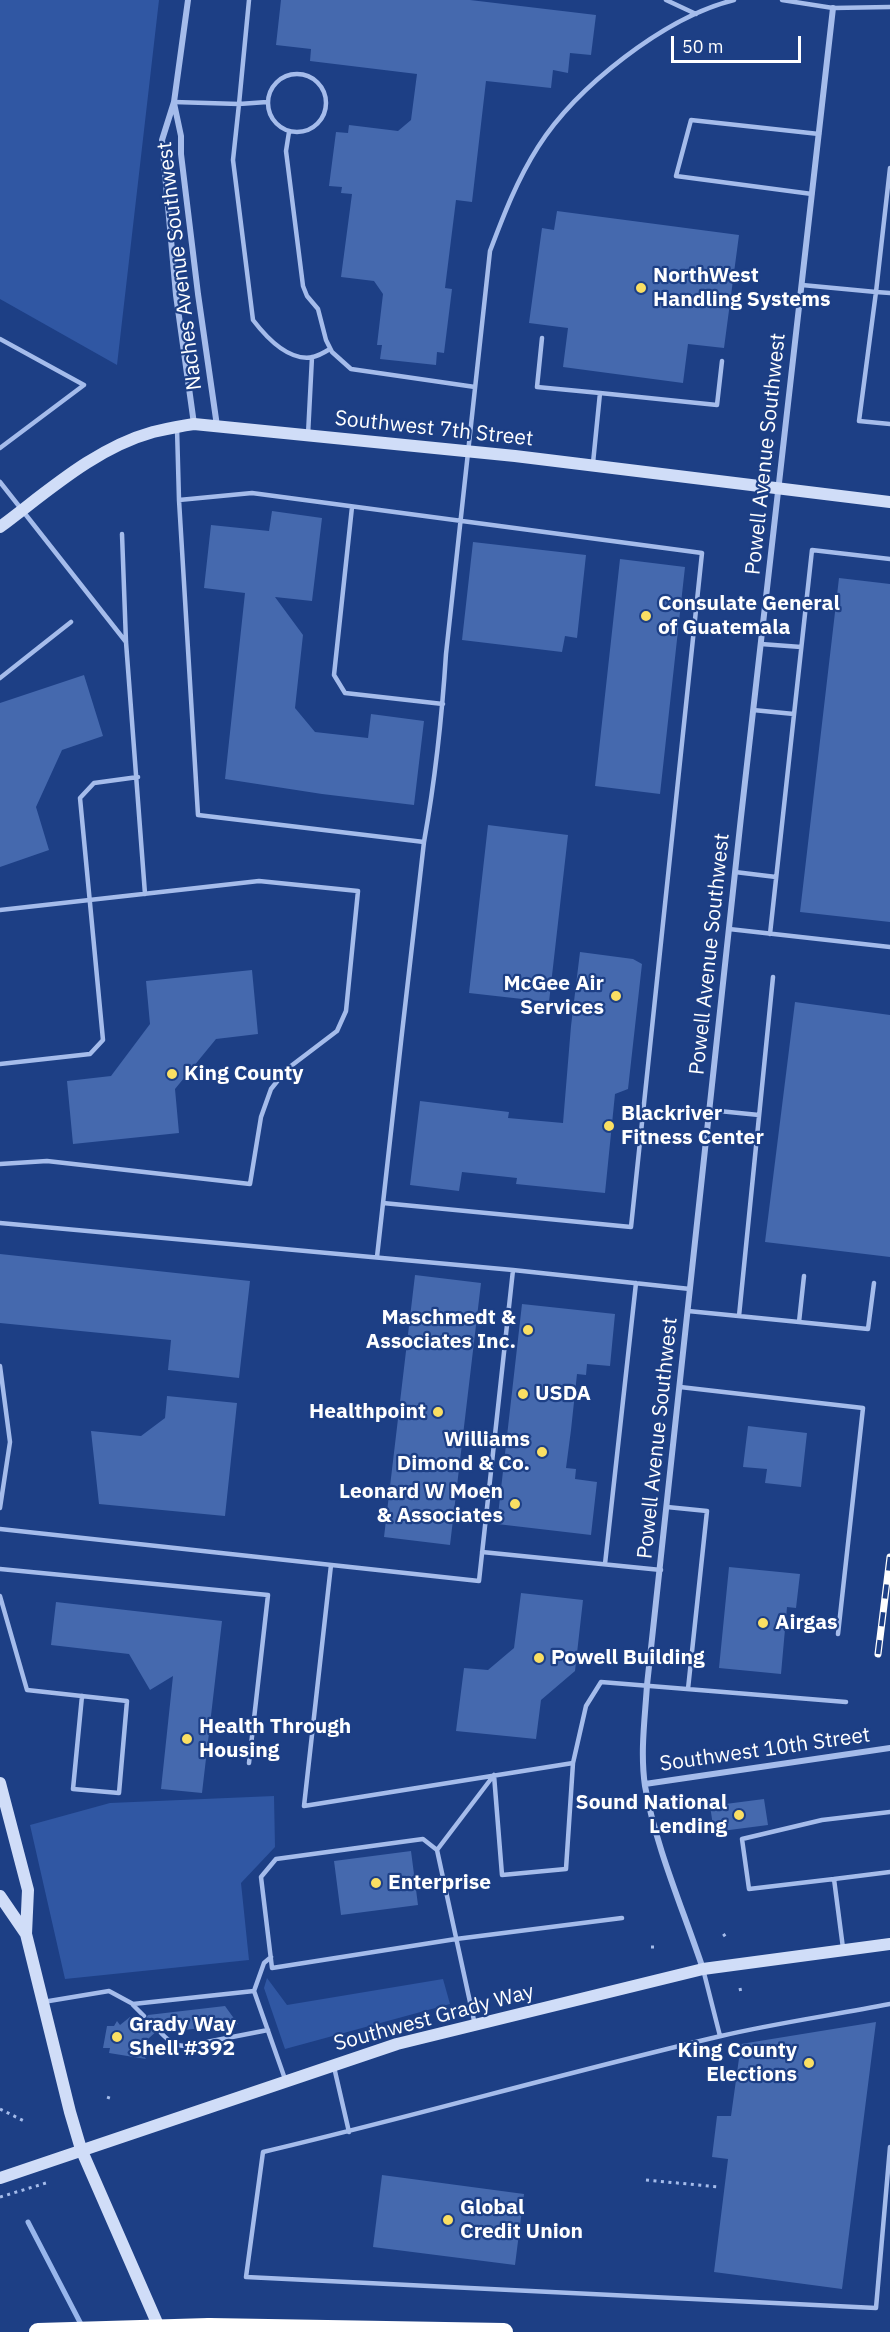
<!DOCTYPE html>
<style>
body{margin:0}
#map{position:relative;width:890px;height:2332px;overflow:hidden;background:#1d3f85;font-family:"IBM Plex Sans",sans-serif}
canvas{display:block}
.scale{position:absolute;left:671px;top:36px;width:130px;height:27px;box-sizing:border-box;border:3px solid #fff;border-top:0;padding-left:8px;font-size:18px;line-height:21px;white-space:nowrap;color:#fff;-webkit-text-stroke:4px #1d3f85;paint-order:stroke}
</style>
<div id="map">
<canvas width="890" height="2332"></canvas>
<div class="scale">50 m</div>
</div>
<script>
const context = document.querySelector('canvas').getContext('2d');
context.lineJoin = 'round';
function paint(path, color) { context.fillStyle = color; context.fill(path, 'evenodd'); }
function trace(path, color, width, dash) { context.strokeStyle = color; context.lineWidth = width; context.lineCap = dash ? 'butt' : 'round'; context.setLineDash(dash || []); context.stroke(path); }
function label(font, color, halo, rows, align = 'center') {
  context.font = font + ' "IBM Plex Sans",sans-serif'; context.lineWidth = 4.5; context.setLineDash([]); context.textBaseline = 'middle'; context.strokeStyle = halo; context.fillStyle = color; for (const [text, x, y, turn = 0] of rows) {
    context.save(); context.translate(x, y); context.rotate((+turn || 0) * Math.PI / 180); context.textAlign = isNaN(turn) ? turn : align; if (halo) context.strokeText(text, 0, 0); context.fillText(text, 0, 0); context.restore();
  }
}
const green = new Path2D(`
 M0 0H159L117 365 0 299Z
 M274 1796 275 1847 241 1883 249 1960 65 1979 30 1825 110 1803Z
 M267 1978 287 2005 443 1979 450 2004 285 2049 264 1988Z`);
const stream = new Path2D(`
 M28 2222 83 2328`);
const building = new Path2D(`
 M281 0H470L596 15 591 55 570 53 568 73 553 70 551 88 486 81 472 202 456 200 445 288 452 289 444 353 437 352 436 365 380 359 382 345H377L383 294 374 281 341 277 352 194 341 193 342 187 329 186 336 132 348 133 349 125 398 131 411 120 417 74 310 61 311 49 276 45Z
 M557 211 739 235 724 348 688 344 683 383 563 367 568 328 529 323 542 228 554 230Z
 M272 511 322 518 312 601 275 597 303 635 295 708 315 732 368 738 371 714 424 721 414 805 322 794 225 779 245 593 204 588 211 525 269 531Z
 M473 542 586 555 577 638 565 636 562 652 462 640Z
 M620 559 685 567 660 794 595 786Z
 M839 578 890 584V922L800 912Z
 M84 675 103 736 62 750 36 807 49 850 0 867V703Z
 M488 825 568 835 549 1002 469 993Z
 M580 952 633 959 642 964 628 1089 615 1094 605 1193 516 1184 517 1178 462 1172 459 1191 410 1185 420 1101 509 1112 508 1118 563 1123 571 1026Z
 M252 970 258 1034 216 1039 175 1089 179 1133 73 1144 67 1081 111 1076 150 1024 146 981Z
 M795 1002 890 1015V1257L765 1242Z
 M0 1254 250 1281 239 1378 168 1370 171 1340 0 1323Z
 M415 1275 481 1283 450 1545 384 1537Z
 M522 1304 615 1314 610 1366 587 1364 586 1375 577 1374 571 1430 566 1468 576 1469 575 1479 597 1482 591 1535 497 1524Z
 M167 1396 237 1403 225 1516 99 1504 91 1431 141 1436 165 1418Z
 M748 1426 807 1433 801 1487 765 1483 767 1469 743 1467Z
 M729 1567 800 1574 796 1608 787 1607 781 1674 719 1668Z
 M521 1593 583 1600 575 1671 541 1700 536 1739 456 1731 464 1668 488 1670 514 1648Z
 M56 1602 222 1621 202 1793 161 1789 173 1676 150 1690 129 1654 51 1645Z
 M764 1799 768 1825 714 1832 710 1806Z
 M411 1851 418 1905 341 1915 334 1861Z
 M225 2006 238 2024 166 2032 159 2029 138 2048 146 2059 109 2053 110 2048H103L107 2026H114L117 2021 120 2025 130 2017 138 2016 145 2020 148 2015Z
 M876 2022 842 2289 714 2272 728 2159 712 2157 717 2116H731L741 2044Z
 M382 2175 524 2194 515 2265 373 2247Z`);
const path = new Path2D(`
 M723 1936 726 1934V1938
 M651 1947H656
 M740 1988 741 1993
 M108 2099 109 2096
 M0 2109 26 2122
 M646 2180 719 2187
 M0 2197 46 2183`);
const lane = new Path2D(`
 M666 0 696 14
 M782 0 833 8 890 7
 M268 103a29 29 0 1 1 58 0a29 29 0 1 1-58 0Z
 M174 102 239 104 249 0
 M267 102 239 104 233 160 253 320C266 337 288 362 313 357 318 356 325 352 330 349
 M289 132 286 151 303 286 307 296 318 309 326 340 332 352 351 369 475 387
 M890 168 876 292 890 293
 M812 194 676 176 691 120 819 134
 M802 285 876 292 859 421 890 424
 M542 338 537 387 600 393
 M0 339 84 385 0 448
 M177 428 179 500
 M308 435 312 357
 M593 463 600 393 717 405 722 361
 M0 482 126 642
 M352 507 334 675 345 693 443 704
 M122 534 126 642 145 894
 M761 644 801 647
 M0 678 71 622
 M753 710 794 714
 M424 842C435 780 442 717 446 654L490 251C504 214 517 180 538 147 576 87 665 17 734 0
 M735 872 776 877
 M0 910 259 881 358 891 346 1011 337 1031 287 1069 271 1089 261 1117 250 1184 47 1161 0 1164
 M729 929 890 947
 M770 934 812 550 890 559
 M0 1064 90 1054 103 1040 80 798 94 783 138 777
 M709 1110 759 1115
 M0 1223 513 1270 479 1581 0 1529
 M377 1257C392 1119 408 980 424 842L198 815 179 500 252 493 702 553 631 1227 383 1203
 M513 1270 690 1289
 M688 1311 799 1322 804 1276
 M739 1316 773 977
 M799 1322 868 1329 874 1283
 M0 1366 10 1442 0 1508
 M680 1387 863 1408 838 1634
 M667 1507 707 1511 688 1689
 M482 1552 661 1570
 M605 1564 636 1283
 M331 1565 304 1806 573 1763
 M0 1569 268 1595 249 1763
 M0 1596 27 1690 127 1701 119 1793 73 1789 82 1696
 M494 1775 502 1875 566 1869 573 1763 586 1706 601 1682 846 1702
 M437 1850 494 1775
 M834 1879 890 1872
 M843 1948 834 1879 749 1889 742 1839 822 1820 890 1812
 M703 1969 720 2036
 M254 1991 264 1963 271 1957
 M43 2002 109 1991 133 2004 254 1991 285 2079
 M890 2004C834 2015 776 2023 721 2036 567 2072 416 2116 263 2152L246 2277 876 2308 890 2147
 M133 2005 144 2016
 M475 2025 437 1850 423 1839 276 1859 261 1877 272 1968 456 1939 622 1918
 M161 2033C169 2041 174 2046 186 2046L268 2030
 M334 2067 349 2132`);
const street = new Path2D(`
 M188 0 174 102 162 140 176 295 194 424
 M174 103 181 136V154L198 294 217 426
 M645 1784 890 1748
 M703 1969C683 1909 656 1848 645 1786 640 1752 645 1718 647 1685L741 817 833 8`);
const secondary = new Path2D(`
 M0 527C47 492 95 448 153 432 166 429 180 426 194 424L515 456 890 502
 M0 1783 28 1890 26 1934 70 2112 81 2149 161 2332
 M0 1896 26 1934
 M0 2178 397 2044 703 1969 890 1944`);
const highway = new Path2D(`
 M209 2327 504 2332`);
const rail = new Path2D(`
 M878 1654 890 1557`);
const highwayBridge = new Path2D(`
 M38 2332 209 2327`);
const markers = [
 [641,288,6,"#fadf63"],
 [646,616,6,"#fadf63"],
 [616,996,6,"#fadf63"],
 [172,1074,6,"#fadf63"],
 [609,1126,6,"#fadf63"],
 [528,1330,6,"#fadf63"],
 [523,1394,6,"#fadf63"],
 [438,1412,6,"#fadf63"],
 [542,1452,6,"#fadf63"],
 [515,1504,6,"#fadf63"],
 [763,1623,6,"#fadf63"],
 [539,1658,6,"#fadf63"],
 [187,1739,6,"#fadf63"],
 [739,1815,6,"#fadf63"],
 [376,1883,6,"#fadf63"],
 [117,2037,6,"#fadf63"],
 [809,2063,6,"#fadf63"],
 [448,2220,6,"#fadf63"]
];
const streetNames = [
 ["Naches Avenue Southwest",180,266,-97],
 ["Southwest 7th Street",434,429,6],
 ["Powell Avenue Southwest",766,454,-84],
 ["Powell Avenue Southwest",710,954,-84],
 ["Powell Avenue Southwest",658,1438,-84],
 ["Southwest 10th Street",765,1750,-8],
 ["Southwest Grady Way",434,2018,-15]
];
const poiNames = [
 ["NorthWest",653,276],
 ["Handling Systems",653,300],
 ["Consulate General",658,604],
 ["of Guatemala",658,628],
 ["McGee Air",604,984,"right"],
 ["Services",604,1008,"right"],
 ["King County",184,1074],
 ["Blackriver",621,1114],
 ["Fitness Center",621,1138],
 ["Maschmedt &",516,1318,"right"],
 ["Associates Inc.",516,1342,"right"],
 ["USDA",535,1394],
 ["Healthpoint",426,1412,"right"],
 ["Williams",530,1440,"right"],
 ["Dimond & Co.",530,1464,"right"],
 ["Leonard W Moen",503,1492,"right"],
 ["& Associates",503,1516,"right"],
 ["Airgas",775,1623],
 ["Powell Building",551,1658],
 ["Health Through",199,1727],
 ["Housing",199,1751],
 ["Sound National",727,1803,"right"],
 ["Lending",727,1827,"right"],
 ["Enterprise",388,1883],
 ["Grady Way",129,2025],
 ["Shell #392",129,2049],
 ["King County",797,2051,"right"],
 ["Elections",797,2075,"right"],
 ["Global",460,2208],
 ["Credit Union",460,2232]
];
paint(green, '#3057a3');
trace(stream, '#98b6ec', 5);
paint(building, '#4569ae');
trace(path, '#a5bceb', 3, [3, 4.5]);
trace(lane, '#a5bceb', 4.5);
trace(street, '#a5bceb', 6);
trace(secondary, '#d0ddf8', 12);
trace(highway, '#fff', 18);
trace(rail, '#fff', 7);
trace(rail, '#1d3f85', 4.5, [14]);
trace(highwayBridge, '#fff', 18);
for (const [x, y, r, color] of markers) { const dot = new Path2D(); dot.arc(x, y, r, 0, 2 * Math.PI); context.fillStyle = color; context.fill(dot); trace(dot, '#1d3f85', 2); }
label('21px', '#fff', '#1d3f85', streetNames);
label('bold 21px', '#fff', '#1d3f85', poiNames, 'left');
</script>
